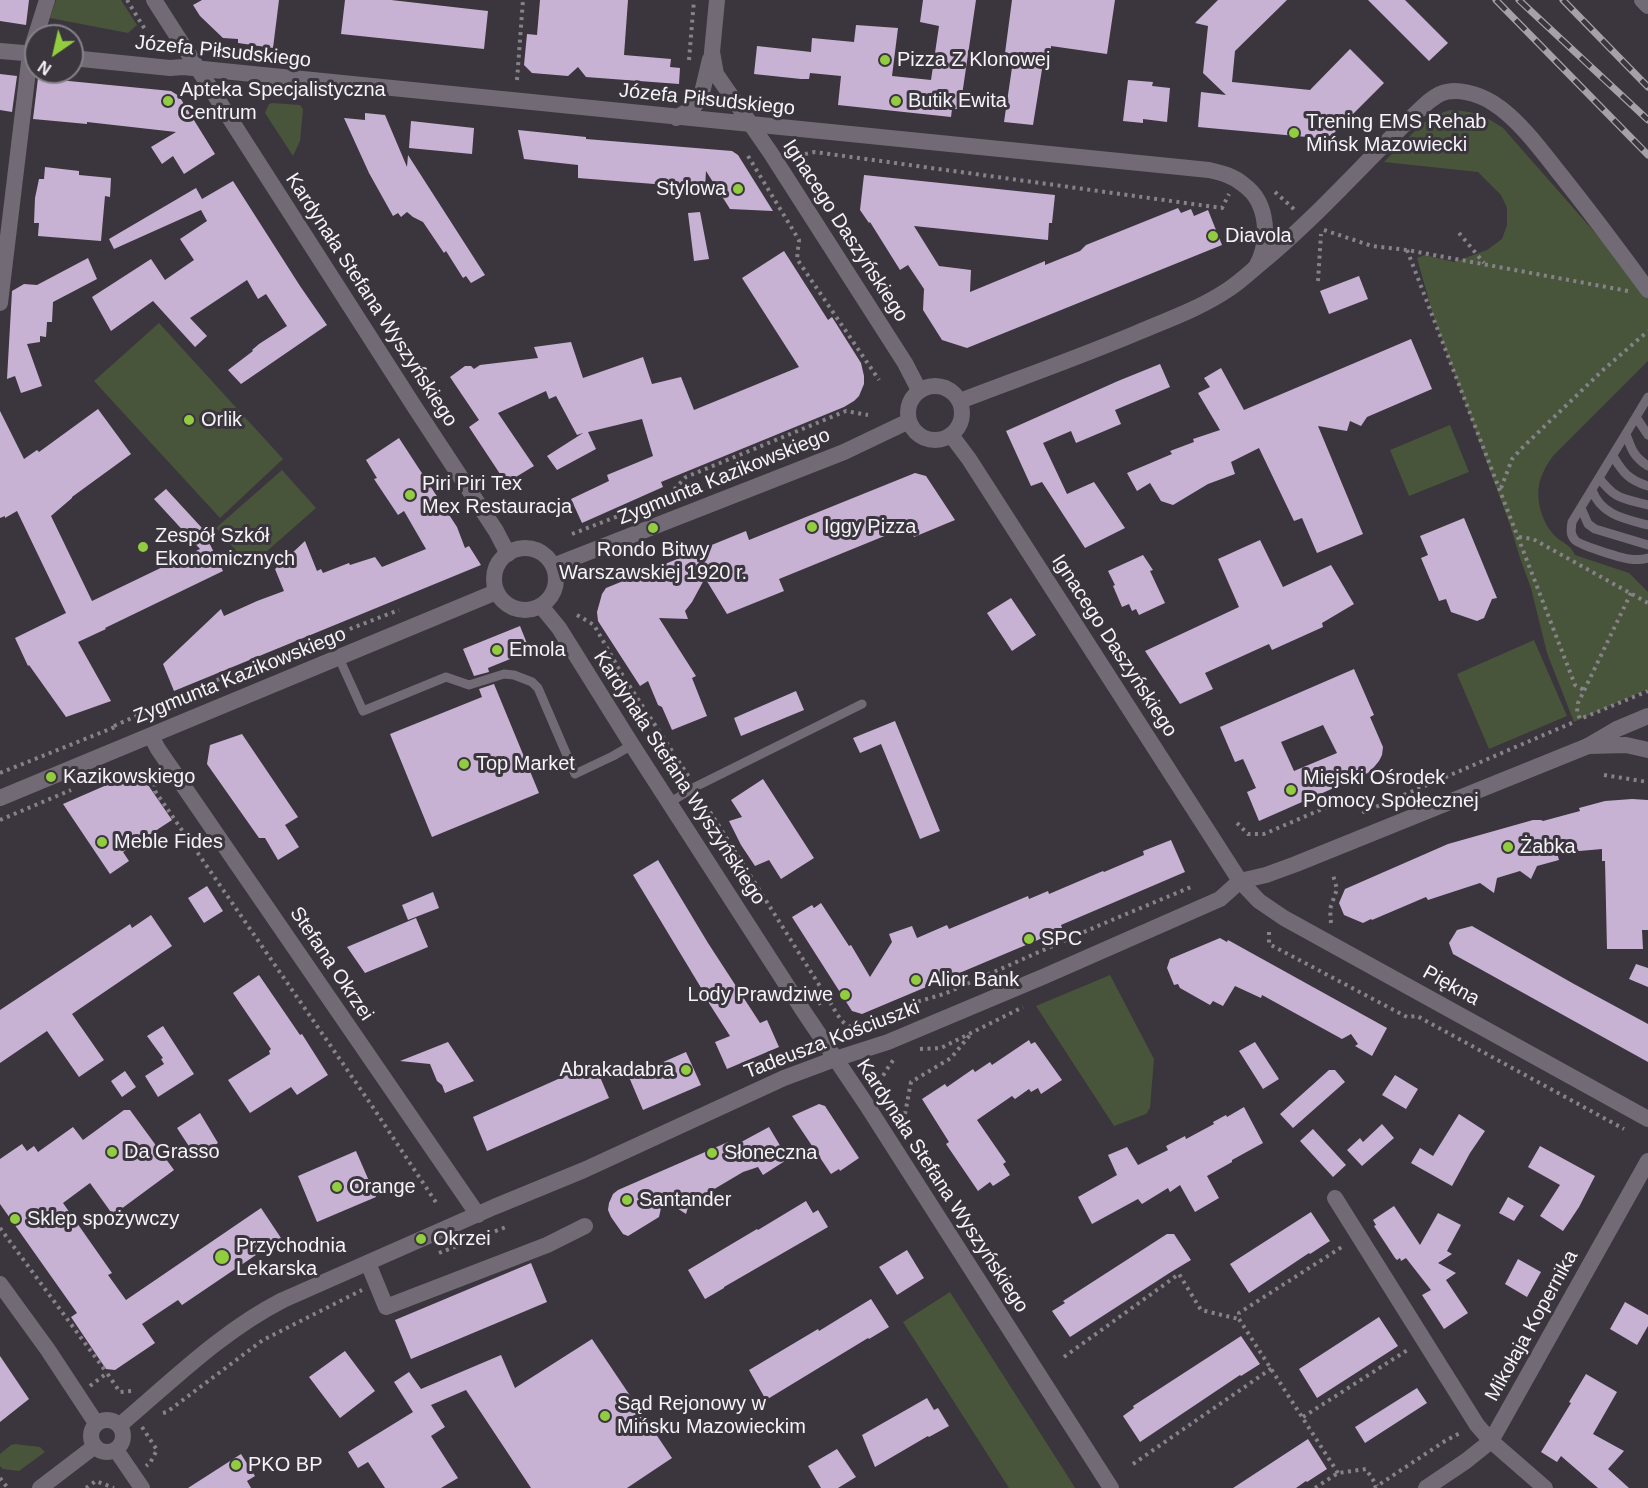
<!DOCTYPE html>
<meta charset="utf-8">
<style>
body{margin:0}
#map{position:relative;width:1648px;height:1488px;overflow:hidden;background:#3b353e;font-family:Helvetica,sans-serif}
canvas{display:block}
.north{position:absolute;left:24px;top:24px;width:60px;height:60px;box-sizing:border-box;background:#3b353e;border:2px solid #858188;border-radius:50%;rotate:214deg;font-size:16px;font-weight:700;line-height:24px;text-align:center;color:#f5f2f8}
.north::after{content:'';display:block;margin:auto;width:21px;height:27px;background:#92cd3f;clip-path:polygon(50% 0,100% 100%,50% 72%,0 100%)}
</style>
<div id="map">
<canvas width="1648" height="1488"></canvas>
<div class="north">N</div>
</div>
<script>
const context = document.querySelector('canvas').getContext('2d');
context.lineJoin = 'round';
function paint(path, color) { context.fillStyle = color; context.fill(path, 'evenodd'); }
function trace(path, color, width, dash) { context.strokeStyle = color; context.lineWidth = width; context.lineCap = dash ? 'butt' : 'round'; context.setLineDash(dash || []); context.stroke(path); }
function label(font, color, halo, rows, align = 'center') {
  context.font = font + ' Helvetica,sans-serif'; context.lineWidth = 6; context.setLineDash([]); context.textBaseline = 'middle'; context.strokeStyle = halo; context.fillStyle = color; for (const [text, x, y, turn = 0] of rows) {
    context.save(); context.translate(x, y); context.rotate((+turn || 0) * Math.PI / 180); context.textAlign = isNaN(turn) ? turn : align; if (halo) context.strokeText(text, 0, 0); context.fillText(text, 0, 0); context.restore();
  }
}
const green = new Path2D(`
 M56 0H121L137 25 128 33 50 18Z
 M272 103 300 105 303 109 300 141 293 156 265 113 269 104Z
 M1450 110C1473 111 1484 115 1503 128L1648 293V361L1553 456C1549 462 1545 467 1543 473 1533 492 1540 521 1555 536 1563 544 1569 543 1575 555L1629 573 1648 592V689L1574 722 1547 653 1531 588 1520 558 1510 525 1433 315 1417 258 1425 255 1454 262 1487 250 1502 239 1507 225V208L1501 195 1478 172 1384 162 1422 124 1436 115Z
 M159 323 283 459 220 518 94 381Z
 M1450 425 1469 472 1409 496 1390 450Z
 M282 470 316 508 250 566 216 528Z
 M1534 640 1567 716 1489 749 1457 674Z
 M1110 975 1154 1059 1150 1108 1146 1114 1114 1126 1036 1006Z
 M950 1292 1067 1475 1075 1488H1009L903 1322Z
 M15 1444 40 1447 45 1452 19 1471 3 1469 0 1466V1454L11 1445Z`);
const building = new Path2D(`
 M0 0H29L26 25 0 21Z
 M202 0H279L273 48 238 43V39L223 38 200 16 193 5Z
 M345 0H391L488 11 484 49 341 34Z
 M540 0H628L624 55 671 59 670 67 680 68 679 84 586 77 578 67 568 76 532 73 524 65 527 34 537 35Z
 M923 0H976L960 109H952L951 117 838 105 841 76 810 73 809 79H801L754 74 757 46 811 52 812 38 854 42 856 25 898 28 892 76 931 80 939 26 920 22Z
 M1012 0H1115L1107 54 1051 46V64L1043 63 1033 125 1004 122 1014 54 1005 53Z
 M1218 0H1287L1235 51 1232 82 1310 90 1350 49 1384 83 1331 136 1319 135 1318 138 1198 127 1201 92 1226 95 1203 73 1208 26 1195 23Z
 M1368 0H1405L1448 43 1429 61Z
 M0 74 17 76 12 112 0 110Z
 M38 78 171 91 179 96 215 154 184 174 173 156 162 164 151 147 176 132 87 122V124L33 119Z
 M1128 80 1153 82 1152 86 1170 88 1167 122 1143 119V123L1123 121Z
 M365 113 385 115 407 167 408 155 485 275 471 283 466 276 463 278 446 251 444 253 423 222 413 217 407 212 401 217 398 213 393 216 369 173 344 118 365 120Z
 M411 121 474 128 472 154 409 148Z
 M518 130 586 137V139L732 151 738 155 773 211 730 209 706 171 705 188 578 178V165L524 159Z
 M45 167 79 171V175L111 178 110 197 105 196 101 241 38 236 39 223H34L35 198 39 179H44Z
 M864 175 1055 195 1052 223H1049L1048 240 914 226 939 266 971 270 970 292 1045 261V265L1080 251 1086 245 1178 208 1181 213 1191 209 1194 216 1208 210 1222 245 967 348 942 340 923 310 924 289 908 265 900 270 870 222 869 223 860 210Z
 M233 181 300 286 327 325 241 384 228 370 253 351 252 350 259 344 287 326 266 294 258 299 247 280 190 318 207 336 195 347 153 301 111 331 92 297 151 259 165 280 194 260 180 239 207 221 201 210 114 249 109 239 196 188 202 199Z
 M700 212 709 259 694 261 688 213Z
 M784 251 828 320 832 317 861 363 864 376V384L859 396 854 401 844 407 661 482 663 487 582 523 571 499 609 481 607 475 653 456 642 419 588 432 596 449 557 470 547 456 583 433 577 435 556 396 549 399 546 391 498 413 534 466 506 483 469 427 479 420 450 377 465 366H471L474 369 480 365 538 358 534 347 571 342 583 378 643 357 652 384 681 377 694 410 799 367 742 278Z
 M88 258 97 279 53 302 52 322H47L46 337 40 336V342L27 344 42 386 21 393 15 376 7 379 12 291 24 284 37 285Z
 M1359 276 1368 299 1329 314 1320 291Z
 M1411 339 1432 389 1367 417 1361 426 1350 421 1347 431 1318 426 1363 534 1317 553 1302 518 1294 521 1259 448 1231 462 1235 474 1208 484 1173 505 1161 501 1150 483 1137 491 1127 473 1172 454 1170 451 1194 442 1193 439 1220 430 1198 393 1210 387 1204 378 1221 368 1244 410Z
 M1160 364 1170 387 1115 410 1121 424 1076 443 1071 431 1043 443 1067 494 1094 482 1125 528 1085 548 1042 482 1031 486 1006 431 1118 381Z
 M98 409 131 454 72 497V498L51 516 92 601 200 549 154 499 166 489 202 528 223 571 105 628 106 629 78 642 111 701 66 717 29 665 28 666 15 638 66 613 17 511 5 518V516L0 518V411L24 459 37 450 39 452Z
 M399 438 457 527 465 548 469 546 481 565 174 691 163 664 221 609 224 616 257 601 284 591 275 569 305 541 317 571 321 569 323 573 349 563 350 565 375 557 382 567 426 549 404 511 398 515 374 479 377 478 366 460Z
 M915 473 926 476 955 520 914 537 909 526 779 579 784 591 727 614 705 578 692 602 685 611 688 619 659 618 696 676 692 678 707 716 672 730 662 707 658 705 648 681 640 686 598 621 597 612 602 594 606 588 746 531 749 540Z
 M1464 518 1497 598 1492 599 1484 618 1477 621 1451 612 1446 599 1439 601 1421 558 1428 555 1420 536Z
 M1260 540 1283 587 1331 565 1354 604 1322 623 1323 627 1272 650 1269 644 1205 673 1213 689 1180 704 1145 651 1239 607 1218 559Z
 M1143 555 1153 570 1150 571 1165 603 1139 615 1136 609 1132 611 1129 604 1122 607 1113 586 1115 585 1108 571Z
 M1011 598 1036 635 1012 651 987 613Z
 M520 626 530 651 488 668 489 672 474 676 463 649Z
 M1354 669 1374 715 1370 717 1383 747 1382 755 1379 761 1370 772 1259 821 1247 792 1256 788 1243 759 1235 762 1220 727ZM1323 725 1337 753 1294 771 1281 742Z
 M494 684 539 793 432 837 390 734 482 697 479 689Z
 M796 691 804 710 741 736 734 718Z
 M895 721 940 831 920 839 881 744 860 753 853 738Z
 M242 734 298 817 285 825 299 847 278 860 265 838H259L207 764 210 745Z
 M125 777 146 782 172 820 123 852 129 861 110 874 63 804Z
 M763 779 814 858 781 879 769 860 755 866 741 845 729 821 742 817 731 800Z
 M1632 799 1648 800V930H1642L1643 949H1607L1605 861H1602V849L1557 853 1559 860 1537 866 1531 879 1520 871 1497 878 1494 893 1480 883 1428 900 1426 897 1372 920 1371 919 1363 923 1344 915 1339 903 1345 889 1448 844 1533 820H1541L1543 821 1580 811 1579 808 1605 801Z
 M1171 840 1185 872 1061 925 1063 931 1045 938V937L862 1014 852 1011 792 917 812 905 814 908 821 903 849 946 851 945 870 977 892 942 889 934 912 926 917 938 947 925 949 929 1028 896 1029 899 1048 891 1049 894 1103 871 1104 872 1144 855 1143 851Z
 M658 860 708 943 760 1023 767 1020 779 1047 727 1069 715 1042 730 1036 705 997 706 996 633 875Z
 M207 886 223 911 204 923 188 898Z
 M433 892 439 908 408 920 402 905Z
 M151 915 172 946 72 1014 104 1060 79 1077 47 1031 0 1063V1010L130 924 132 928Z
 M416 918 428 947 365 973 347 947Z
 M1472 926 1574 984 1648 1024V1062L1453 954 1449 943 1457 930Z
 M1220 938 1227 942 1228 940 1387 1028 1372 1056 1355 1046 1358 1044 1351 1034 1342 1039 1262 995 1261 998 1235 986 1223 1006 1213 1001 1210 1005 1180 988 1178 984 1174 985 1167 968 1170 959Z
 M1636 964 1648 968V987L1629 979Z
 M259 975 300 1035 302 1034 328 1075 297 1095 291 1087 250 1113 228 1080 270 1054 269 1051 271 1049 233 993Z
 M163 1026 194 1074 158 1097 145 1076 164 1064 161 1059 163 1058 147 1036Z
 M1029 1040 1031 1044 1035 1042 1062 1080 1041 1094 1038 1088 1031 1092 1029 1089 1015 1099 1012 1096 977 1120 1006 1162 1003 1164 1010 1175 993 1186 990 1182 978 1191 946 1144 949 1142 922 1099 945 1084 947 1087 973 1069 975 1072 990 1062 992 1065Z
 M448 1042 474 1081 445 1093 442 1085 437 1081 430 1064 400 1061Z
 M1255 1042 1279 1079 1263 1089 1239 1051Z
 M686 1052 701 1085 643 1110 629 1077Z
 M594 1063 609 1098 487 1151 473 1117Z
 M1329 1070H1335L1345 1082 1293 1128 1280 1114Z
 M125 1071 136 1087 122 1097 111 1081Z
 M1395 1075 1418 1089 1406 1109 1382 1095Z
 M819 1104 825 1106 859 1158 840 1171 839 1169 831 1174 792 1116Z
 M1244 1107 1263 1143 1232 1160V1162L1207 1176 1219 1198 1195 1212 1180 1185 1170 1192 1168 1188 1142 1204 1138 1199 1092 1224 1078 1197 1117 1175 1108 1155 1127 1147 1138 1165 1168 1150 1166 1146 1185 1136 1186 1139 1214 1124 1213 1122 1226 1115 1227 1117Z
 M124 1110H130L174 1170 113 1215 90 1183 63 1203 112 1273 108 1275 126 1300 261 1208 281 1238 182 1305 178 1300 142 1324 155 1343 115 1370 106 1369 71 1317 77 1313 0 1204V1159L22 1144 27 1151 34 1146 38 1152 73 1127 83 1140Z
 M200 1113 218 1143 196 1157 177 1128Z
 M1459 1114 1485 1131 1470 1153 1452 1186 1411 1163 1420 1148 1433 1156Z
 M1382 1124 1394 1138 1362 1166 1347 1150 1360 1138 1363 1142Z
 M769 1127 788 1159 763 1175 758 1167 743 1172 689 1204 686 1214 663 1199 659 1217 628 1236 623 1234 611 1217 608 1210 609 1203 613 1194 618 1190 728 1142 732 1147Z
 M1313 1129 1346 1165 1333 1177 1300 1141Z
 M1540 1146 1595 1176 1579 1207 1563 1231 1540 1216 1560 1185 1528 1167Z
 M356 1151 376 1197 317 1222 298 1176Z
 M1508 1197 1524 1206 1514 1221 1499 1213Z
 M806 1201 813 1213 818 1210 828 1227 724 1287V1288L705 1299 688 1270 757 1229 758 1230Z
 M1394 1206 1420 1245 1438 1213 1461 1225 1447 1251 1452 1254 1438 1263 1456 1273 1446 1280 1468 1313 1444 1329 1422 1295 1431 1290 1406 1258 1401 1261 1400 1258 1397 1260 1395 1258 1374 1226 1376 1225 1373 1220Z
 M1311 1212 1330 1241 1310 1254 1309 1253 1249 1293 1230 1264Z
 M1167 1234H1174L1191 1260 1171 1272 1070 1337 1052 1311 1065 1303 1063 1301Z
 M907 1250 924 1278 897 1295 879 1267Z
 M1518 1259 1541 1272 1527 1297 1505 1284Z
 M531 1263 547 1302 411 1359 395 1320Z
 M871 1299 889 1327 869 1339 868 1338 766 1400 749 1370 818 1329 819 1331Z
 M1625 1302 1648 1315V1326L1637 1345 1610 1329Z
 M1379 1317 1398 1346 1317 1398 1299 1369Z
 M1241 1336 1260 1364 1241 1376 1240 1375 1140 1442 1123 1416 1134 1408 1133 1406Z
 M592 1339 672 1458 627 1488H531L466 1390 431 1405 445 1427 431 1436 458 1478 441 1488H385L368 1462 358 1468 348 1452 413 1412 394 1382 409 1372 421 1389 501 1355 515 1388Z
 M345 1351 375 1391 340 1418 309 1377Z
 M0 1356 29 1399 0 1422Z
 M1586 1374 1617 1392 1593 1434 1624 1451 1608 1469 1629 1488H1598L1561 1456 1557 1462 1541 1452 1571 1403 1569 1402Z
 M1417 1388 1427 1403 1365 1443 1355 1427Z
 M927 1398 934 1410 938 1408 949 1426 929 1437 928 1436 875 1467 862 1435Z
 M1308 1439 1327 1469 1307 1482 1306 1481 1296 1488H1233Z
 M837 1449 856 1477 838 1488H821L808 1466Z
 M241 1454 255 1476 247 1481 251 1488H188Z`);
const path = new Path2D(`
 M127 0 146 31
 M689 60 694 0
 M517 80 523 0
 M805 154 815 152 1222 208 1229 194
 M748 156 799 240 797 259 879 380
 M1275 192 1296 211
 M1324 230 1372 246 1407 250 1628 291
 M1459 233 1484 263
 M1407 250 1575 685 1584 690
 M1318 281 1321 234
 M1501 488 1512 459 1523 447 1603 370 1648 331
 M572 534 667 497 686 477 846 411 868 415
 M1519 537 1533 539 1648 603
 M1631 593 1578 703 1577 712 1580 719 1648 691
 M577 615 594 625 623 676 689 777
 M114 726 207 684 399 610
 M0 773 115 727
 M1604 775 1648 782
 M154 776 155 791 370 1103 437 1204
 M702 799 828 999
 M0 820 71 790
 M1237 823 1248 834H1264L1348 798 1364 812 1574 722
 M1331 923 1330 909 1337 889 1333 875
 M1269 932V944L1407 1017 1417 1016 1624 1129
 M818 1004 828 999C835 1009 843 1031 858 1027 864 1026 871 1022 877 1020L881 1027
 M877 1020 913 1003 944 994 1100 925 1191 887
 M920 1049 941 1048 1023 1007
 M879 1090C879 1079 888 1068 894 1059
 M905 1114 911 1082 951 1058 970 1035
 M0 1228 107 1373
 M439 1253 506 1227
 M1064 1357 1179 1274 1201 1310 1239 1319
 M90 1386 107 1373 120 1392 132 1391
 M163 1413 167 1412 263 1340 362 1290
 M1303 1417 1409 1349
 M142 1427 157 1450 150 1463 146 1466
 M1133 1464 1272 1368
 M1338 1473 1239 1319V1313L1345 1245
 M0 1478 7 1487
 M86 1488 96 1481 114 1488
 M1315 1488 1338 1473 1366 1469 1377 1486
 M1374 1488 1445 1441 1462 1432`);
const service = new Path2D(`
 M1648 397 1636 417 1648 435
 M1636 417 1572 522C1571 529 1570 535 1575 540 1579 545 1621 558 1629 559 1636 560 1642 560 1648 558
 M1626 434C1631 449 1634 457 1648 466
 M1613 456C1623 473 1629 480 1648 486
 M1599 478C1616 500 1622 498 1648 505
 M1592 490C1601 515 1625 519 1648 525
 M1581 508 1588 524 1595 529 1648 545
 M339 658 363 711 446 677 469 685 504 674 514 675 532 682 538 688 575 774 613 756 632 745
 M669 803 695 787 862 704`);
const minor = new Path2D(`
 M154 0 414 406 496 531 508 554
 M717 0 712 52 716 74 770 152 905 363 919 390
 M0 51 36 54
 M72 58 170 68 183 67 1209 170C1222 173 1234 176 1244 185 1269 203 1270 242 1256 267
 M676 118 693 108 701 97 710 59
 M0 303 30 54 47 0
 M951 435 969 459 1240 881 1259 901 1284 918 1648 1119
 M541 606 559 628 632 745 804 1012 866 1104 1111 1488
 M151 736 158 749 478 1215
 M1588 746 1617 729 1648 716
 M1589 746 1626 745 1648 750
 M1335 1198 1477 1425 1491 1441 1545 1488
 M368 1263 386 1307 547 1245 585 1226
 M116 1450 142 1488
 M1426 1488 1466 1461 1491 1441 1648 1161`);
const tertiary = new Path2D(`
 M1642 0 1648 6
 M908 413a27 27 0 1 1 54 0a27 27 0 1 1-54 0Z
 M960 401C1020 378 1080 357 1139 332 1170 319 1201 308 1229 289 1241 281 1250 272 1261 263 1321 214 1371 154 1428 102 1432 99 1436 96 1440 94 1456 87 1479 94 1493 103 1517 118 1539 147 1556 169 1588 209 1618 249 1648 290
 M494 579a31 31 0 1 1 62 0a31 31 0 1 1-62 0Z
 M553 566 844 452 909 421
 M0 798 496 592
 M0 1284 48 1350 96 1423
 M91 1436a16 16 0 1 1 32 0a16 16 0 1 1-32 0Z
 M120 1425C172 1381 222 1331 283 1300L494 1207 584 1170 784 1078 835 1059 888 1042 1045 976 1220 899 1240 881 1266 875 1296 864 1588 746
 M40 1488 95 1446`);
const rail = new Path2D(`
 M1496 0 1648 155
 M1519 0 1648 120
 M1563 0 1648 87`);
const markers = [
 [885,60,6,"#92cd3f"],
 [168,101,6,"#92cd3f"],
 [896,101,6,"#92cd3f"],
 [1294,133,6,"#92cd3f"],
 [738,189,6,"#92cd3f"],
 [1213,236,6,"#92cd3f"],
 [189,420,6,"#92cd3f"],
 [410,495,6,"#92cd3f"],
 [812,527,6,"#92cd3f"],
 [653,528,6,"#92cd3f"],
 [143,547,6,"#92cd3f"],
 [497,650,6,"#92cd3f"],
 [464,764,6,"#92cd3f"],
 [51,777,6,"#92cd3f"],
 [1291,790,6,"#92cd3f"],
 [102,842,6,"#92cd3f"],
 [1508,847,6,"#92cd3f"],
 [1029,939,6,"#92cd3f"],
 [916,980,6,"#92cd3f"],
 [845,995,6,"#92cd3f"],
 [686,1070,6,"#92cd3f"],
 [112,1152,6,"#92cd3f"],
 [712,1153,6,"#92cd3f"],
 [337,1187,6,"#92cd3f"],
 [627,1200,6,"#92cd3f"],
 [15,1219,6,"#92cd3f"],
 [421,1239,6,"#92cd3f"],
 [222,1257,8,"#92cd3f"],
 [605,1416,6,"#92cd3f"],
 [236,1465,6,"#92cd3f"]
];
const streetNames = [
 ["Józefa Piłsudskiego",223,52,6],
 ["Józefa Piłsudskiego",707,100,6],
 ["Ignacego Daszyńskiego",845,231,57],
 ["Kardynała Stefana Wyszyńskiego",371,300,57],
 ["Zygmunta Kazikowskiego",724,477,-22],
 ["Ignacego Daszyńskiego",1114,646,57],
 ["Zygmunta Kazikowskiego",240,676,-22],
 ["Kardynała Stefana Wyszyńskiego",679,778,57],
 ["Stefana Okrzei",331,964,56],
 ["Piękna",1451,986,29],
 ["Tadeusza Kościuszki",832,1040,-21],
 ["Kardynała Stefana Wyszyńskiego",942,1186,57],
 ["Mikołaja Kopernika",1532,1326,-61]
];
const poiNames = [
 ["Pizza Z Klonowej",897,60],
 ["Apteka Specjalistyczna",180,90],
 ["Centrum",180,113],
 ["Butik Ewita",908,101],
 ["Trening EMS Rehab",1306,122],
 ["Mińsk Mazowiecki",1306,145],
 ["Stylowa",726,189,"right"],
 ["Diavola",1225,236],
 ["Orlik",201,420],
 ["Piri Piri Tex",422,484],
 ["Mex Restauracja",422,507],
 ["Iggy Pizza",824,527],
 ["Zespół Szkół",155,536],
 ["Ekonomicznych",155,559],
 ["Rondo Bitwy",653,550,"center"],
 ["Warszawskiej 1920 r.",653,573,"center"],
 ["Emola",509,650],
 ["Top Market",476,764],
 ["Kazikowskiego",63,777],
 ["Miejski Ośrodek",1303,778],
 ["Pomocy Społecznej",1303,801],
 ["Meble Fides",114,842],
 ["Żabka",1520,847],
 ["SPC",1041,939],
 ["Alior Bank",928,980],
 ["Lody Prawdziwe",833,995,"right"],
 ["Abrakadabra",674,1070,"right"],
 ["Da Grasso",124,1152],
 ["Słoneczna",724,1153],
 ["Orange",349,1187],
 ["Santander",639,1200],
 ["Sklep spożywczy",27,1219],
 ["Okrzei",433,1239],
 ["Przychodnia",236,1246],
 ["Lekarska",236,1269],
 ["Sąd Rejonowy w",617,1404],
 ["Mińsku Mazowieckim",617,1427],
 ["PKO BP",248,1465]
];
paint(green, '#48553a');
paint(building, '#c8b2d4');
trace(path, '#87828a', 4, [3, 4.5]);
trace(service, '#726b76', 9);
trace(minor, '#726b76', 16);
trace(tertiary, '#726b76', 16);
trace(rail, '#a6a1a9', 7);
trace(rail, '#3b353e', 4.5, [14]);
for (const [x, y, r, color] of markers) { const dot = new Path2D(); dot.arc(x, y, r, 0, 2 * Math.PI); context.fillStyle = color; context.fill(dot); trace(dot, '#3b353e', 2); }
label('20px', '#f5f2f8', '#3b353e', streetNames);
label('20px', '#f5f2f8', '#3b353e', poiNames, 'left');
</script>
